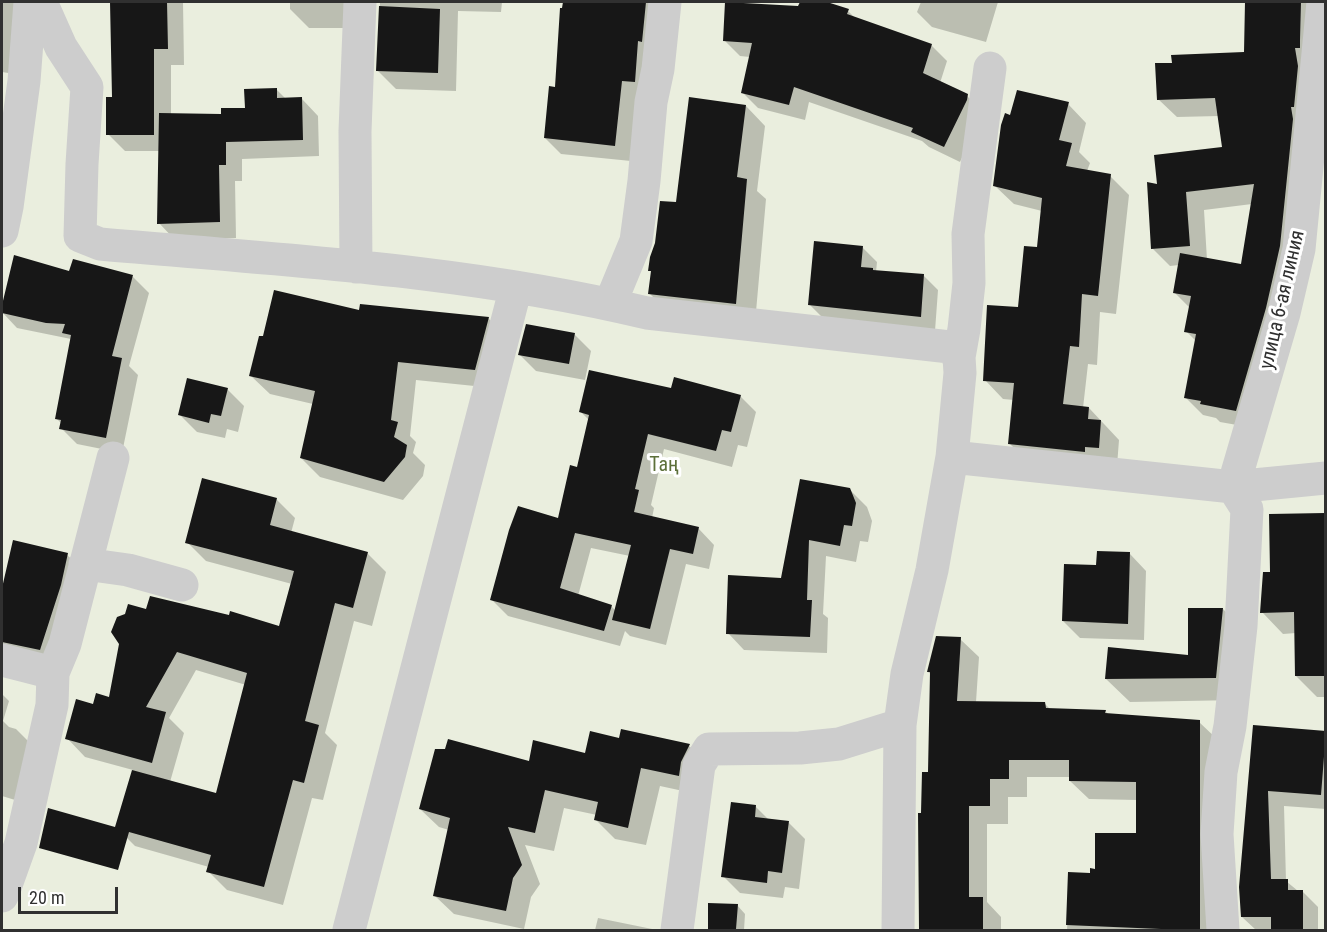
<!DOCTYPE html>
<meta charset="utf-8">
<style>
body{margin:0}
#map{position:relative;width:1327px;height:932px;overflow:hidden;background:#fff;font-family:"Roboto Condensed",sans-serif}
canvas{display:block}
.frame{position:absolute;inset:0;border:3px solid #303030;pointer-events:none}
.scale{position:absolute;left:18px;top:887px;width:100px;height:27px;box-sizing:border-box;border:3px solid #303030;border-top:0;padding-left:8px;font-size:18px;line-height:21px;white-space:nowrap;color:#303030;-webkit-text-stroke:4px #fff;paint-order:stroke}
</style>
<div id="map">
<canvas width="1327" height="932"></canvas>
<div class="frame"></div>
<div class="scale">20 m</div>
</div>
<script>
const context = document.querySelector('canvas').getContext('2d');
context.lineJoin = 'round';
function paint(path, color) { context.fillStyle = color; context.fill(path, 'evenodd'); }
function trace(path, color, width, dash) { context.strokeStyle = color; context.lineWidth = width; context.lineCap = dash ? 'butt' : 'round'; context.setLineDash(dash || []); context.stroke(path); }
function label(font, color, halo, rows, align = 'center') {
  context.font = font + ' "Roboto Condensed",sans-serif'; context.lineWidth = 6; context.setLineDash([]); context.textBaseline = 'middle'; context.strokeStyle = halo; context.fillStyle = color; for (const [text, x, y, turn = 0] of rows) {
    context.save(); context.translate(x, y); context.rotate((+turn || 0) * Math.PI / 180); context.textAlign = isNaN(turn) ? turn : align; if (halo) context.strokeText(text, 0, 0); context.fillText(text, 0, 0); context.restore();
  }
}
const green = new Path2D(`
 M2 2H1325V930H2Z`);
const shadow = new Path2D(`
 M2 2H29L21 75 2 72Z
 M112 2H183L184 65H171V114L223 115 247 110 276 89 286 99H302L318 116 319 156 242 159V181H235L236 238 175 240 159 223 160 151H125L108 134 113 99Z
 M290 2H380L370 4 359 28H309L290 9Z
 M380 2H502L501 12 458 11 456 91 396 89 378 71Z
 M564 2H668L631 161 561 154 545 138 556 88Z
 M801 2H822L848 11 856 19 931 45 947 61 940 83 967 96 983 112 960 162 929 147 922 141 809 102 805 120 758 108 742 92 750 57 740 56 724 40 799 7Z
 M921 2H998L986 42 932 27 917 12Z
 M1247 2H1326L1254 428 1220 422 1216 418 1203 415 1185 397 1196 341 1186 331 1190 308 1175 293 1179 265 1170 266 1152 248 1159 186 1224 149 1219 116 1177 117 1158 99 1173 64 1246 53ZM1252 204 1242 266 1207 260 1204 210Z
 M1068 104 1086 123 1079 152 1090 163 1087 171 1110 176 1129 195 1116 314 1100 312 1097 365 1088 364 1083 408H1089L1119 440 1117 466 1028 462 1010 444 1014 400 1003 399 985 380 1019 308 1038 249 1042 211 1014 204 995 186 1011 118Z
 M746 106 765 126 757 191 766 199 755 323 669 313 650 294 652 273 650 270 677 204Z
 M862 247 877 262 876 272 923 275 938 290 935 331 824 319 810 305Z
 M15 257 71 273 74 261 133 277 149 293 129 366 138 375 122 453 77 444 61 428 62 424 56 418 71 339 17 328 2 312Z
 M361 312 488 318 507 337 494 388 416 380 410 436 416 442 413 453 425 465 423 476 403 500 320 477 301 458 313 404 270 394 251 376Z
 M574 334 591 351 585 380 536 371 519 354Z
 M227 389 244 406 238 432 227 429 225 438 197 432 180 415Z
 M672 390 740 396 756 412 747 447 738 445 732 467 664 449 651 505 654 508 652 518 698 528 714 545 709 569 686 564 666 645 630 636 625 631 620 646 508 616 492 600 559 520 579 469 590 421 581 412ZM591 548 630 556 616 611 611 606 578 596Z
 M801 481 850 490 867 507 872 521 868 542 860 541 856 562 826 556 823 614 828 618 827 653 744 650 728 633 783 579Z
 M276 499 295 518 291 533 367 553 386 572 372 626 354 621 325 733 337 745 323 800 312 798 283 905 227 890 208 871 209 867 135 846 117 828 133 770 85 757 67 738 94 706 111 699 147 611 280 628 292 584 206 561 187 542ZM196 670 246 685 217 795 170 782 184 733 169 718Z
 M1324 515 1326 697H1317L1296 676V633L1283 634 1262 612 1272 573Z
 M14 542 67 555 92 579 64 674 2 649V594Z
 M1130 554 1146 571 1144 640 1080 638 1063 621Z
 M1223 609 1246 633 1239 700 1130 702 1106 679 1189 657Z
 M960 639 979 657 976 702 1045 704 1051 710 1105 711 1108 714 1199 722 1218 740V930H1067L1070 873 1091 875 1137 835V800L1089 799 1070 781V777H1027V797H1008V824H987V902L1001 917V930H920L919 874 923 814 929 774 932 675 928 672Z
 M2 694 9 701 3 721 9 727 16 729 40 753 25 803 2 796Z
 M1254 726 1326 732V809L1284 806 1286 881 1298 891H1302L1318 907V930H1256L1242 917Z
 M620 739 689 746 708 764 697 794 660 786 646 845 615 839 596 820 597 815 564 808 554 851 525 845 540 884 531 897 524 929 454 914 435 896 449 830 439 827 420 809 530 763 586 755Z
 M755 806 769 820 789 823 805 839 799 889 785 887 783 898 740 893 723 876Z
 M737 905 745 914 744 930H711L709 929Z
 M598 918 657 930H658H595Z`);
const building = new Path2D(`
 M110 2H167L168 49H154V135H106V97H112Z
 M563 2H646L642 42 638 41 635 82 622 81 615 146 544 138 549 86 555 87 560 8H562Z
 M725 2 798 6 800 2H827L849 9 847 14 932 44 923 73 968 94 967 100 944 147 911 132 913 128 794 87 789 105 741 93 752 43 723 41Z
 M1245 2H1301L1300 40V48H1295L1298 66 1294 107H1291L1293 119 1280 246 1266 308 1236 411 1200 404 1201 401 1184 398 1196 334 1184 332 1191 296 1173 293 1180 253 1241 264 1254 184 1186 192 1190 246 1151 249 1147 182 1157 184 1154 155 1222 147 1215 98 1157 100 1155 63H1172L1171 55 1244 52Z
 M379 6 440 9 438 73 376 71Z
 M277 88V98L302 97 303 140 226 142V165H219L220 222 157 224 159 113 221 114V108H245L244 89Z
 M1017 90 1069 102 1059 140 1072 143 1066 166 1111 174 1098 296 1082 294 1079 347 1070 346 1063 404 1089 407 1088 419 1101 420 1099 448 1085 447V452L1008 444 1014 383 983 381 987 305 1018 307 1024 246 1037 247 1042 198 993 186 1001 125 1005 113 1010 115Z
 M689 97 746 105 737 177 747 179 736 304 648 294 651 271H648L650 257 655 243 660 201 676 202Z
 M814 241 863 246 861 267 873 268V270L924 274 921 317 808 305Z
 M14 255 69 271 73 259 133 275 112 356 122 358 106 438 59 429 61 420 55 419 71 335 62 333 65 324 46 323 2 313V305Z
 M274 290 359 310 360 304 489 317 475 370 398 362 391 420 398 422 394 437 407 445 405 457 384 482 300 458 315 391 249 376 259 336H263Z
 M526 324 575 333 569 364 518 355Z
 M589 370 671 388 674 377 741 395 731 432 722 430 716 451 648 434 635 489 639 490 634 512 699 527 693 554 670 549 650 629 612 620 631 545 575 533 560 588 612 605 604 631 490 600 509 530 518 506 558 518 570 465 577 467 589 415 579 412Z
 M187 378 228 388 221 416 211 414 209 423 178 415Z
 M202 478 277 498 270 525 368 552 353 608 335 603 305 721 319 725 304 783 293 780 264 887 206 872 211 855 129 832 118 870 39 848 48 808 115 827 132 770 216 793 247 673 177 652 146 707 166 712 152 763 65 739 76 699 93 704 96 693 109 697 119 644 111 632 117 617 125 614 128 604 146 609 150 596 229 615 230 611 279 626 294 571 185 543Z
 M800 479 850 488 856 503 852 526 844 525 840 546 809 540 807 600H812L810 637 726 634 728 575 781 578Z
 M1325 513 1326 676H1295L1294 612 1260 613 1263 572H1270L1269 514Z
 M13 540 68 553 61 585 40 650 2 642V588Z
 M1097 551 1130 552 1128 624 1062 621 1064 564 1096 565Z
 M1188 608H1223L1216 678 1105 679 1108 647 1188 655Z
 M936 636 961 637 957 701 1045 702 1046 708 1106 710 1105 713 1200 720V930H1161V929L1066 925 1068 872 1090 873V868L1095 869V833H1136V782L1069 781V760H1009V779H990V806H969V897H983V930H919L918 813H921L922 772H928L930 672H927Z
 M1253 725 1326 731 1321 795 1268 791 1271 879H1288V890H1303V930H1271V917H1241L1239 887Z
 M621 729 690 744 681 762 679 776 641 768 628 828 594 820 598 802 545 790 535 833 508 827 522 865 513 878 506 911 433 896 450 818 419 809 435 749H445L448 739 529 761 533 740 585 753 590 731 619 738Z
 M731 802 756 805 755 817 789 821 782 873 768 871 767 883 721 877Z
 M708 903 738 904 736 929H708Z`);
const minor = new Path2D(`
 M41 2 61 47 87 87 82 164 80 236 100 244C283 260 469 270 647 313L950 347 959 357 960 373 952 457 1233 487 1284 313 1299 249 1323 2
 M2 231 7 207 24 81 30 2
 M356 267 355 131 360 2
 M610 304 636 241 644 181 651 102 658 69 665 2
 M959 357 964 329 969 283 968 234 990 68
 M85 564 128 570 182 585
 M2 660 53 673 65 644 113 458
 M2 896 21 843 52 705 53 673
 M349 930 516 287
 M677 930 699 765 709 749 800 748 839 744 900 725
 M898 930 900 725 907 674 932 570 952 457
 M1223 930 1217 834 1221 772 1230 726 1241 626 1247 509 1233 487 1326 478`);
const streetNames = [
 ["улица 6-ая линия",1283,300,-77]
];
const parkNames = [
 ["Таң",664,466]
];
paint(green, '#eaeede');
paint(shadow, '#0003');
paint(building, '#171717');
trace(minor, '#cdcdcd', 33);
label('20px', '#303030', '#fff', streetNames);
label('20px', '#5d703a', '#fff', parkNames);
</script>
